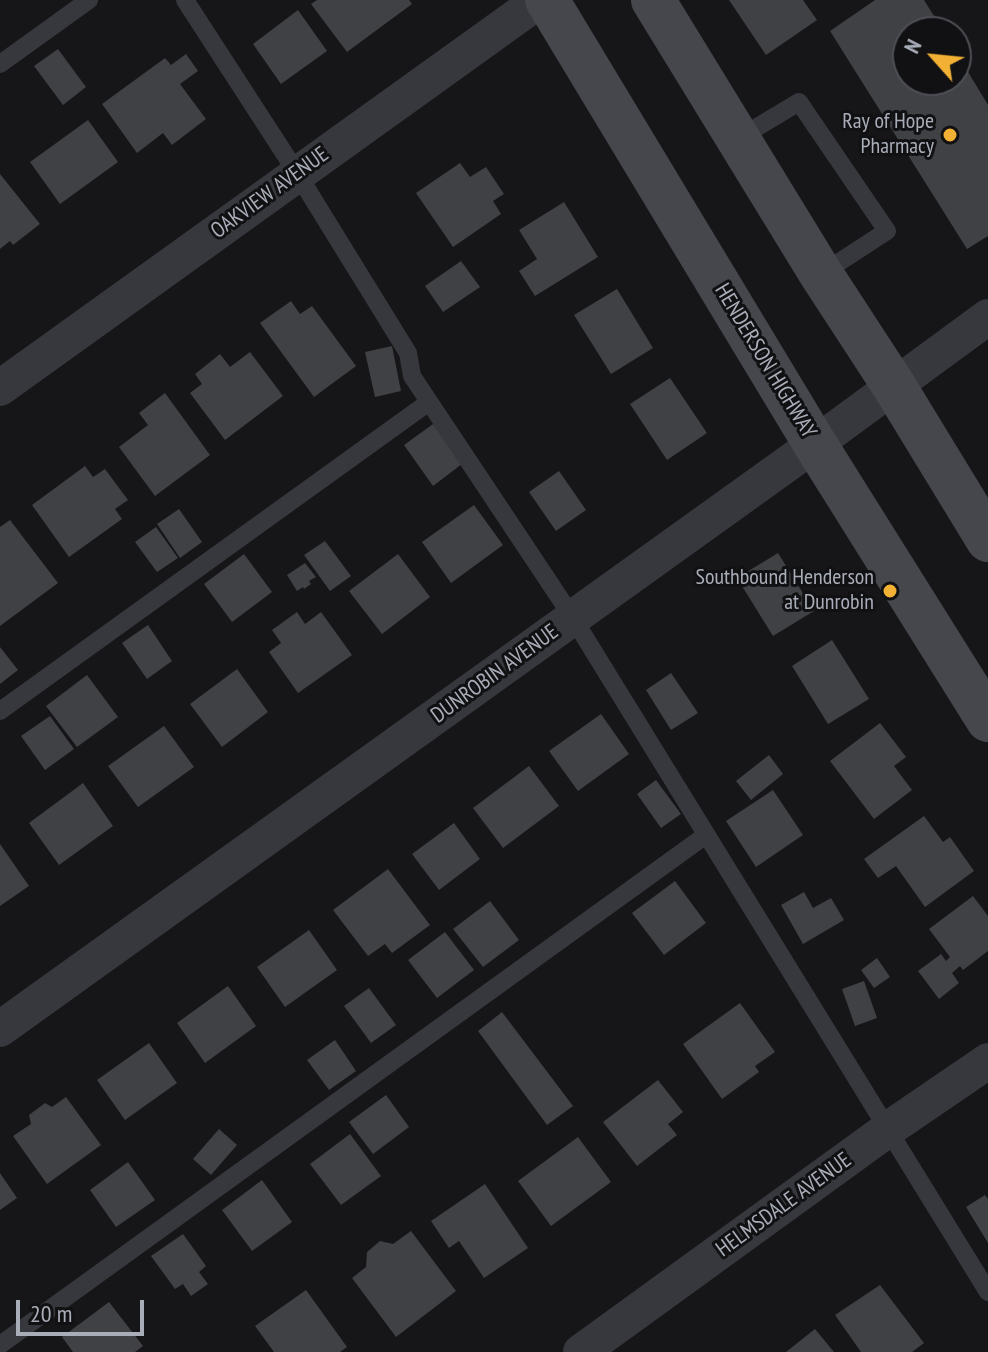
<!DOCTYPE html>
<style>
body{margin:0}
#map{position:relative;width:988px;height:1352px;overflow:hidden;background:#161618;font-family:"PT Sans Narrow",sans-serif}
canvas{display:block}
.north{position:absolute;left:892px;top:16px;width:80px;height:80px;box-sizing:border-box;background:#111113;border:2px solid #4d4f55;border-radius:50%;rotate:297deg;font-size:22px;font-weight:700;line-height:32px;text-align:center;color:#a8adb8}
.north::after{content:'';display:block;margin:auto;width:28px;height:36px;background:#f2b134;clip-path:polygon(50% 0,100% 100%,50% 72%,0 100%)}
.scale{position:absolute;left:16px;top:1300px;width:128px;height:36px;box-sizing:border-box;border:4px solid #a8adb8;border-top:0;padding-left:10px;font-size:24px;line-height:28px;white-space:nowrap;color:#a8adb8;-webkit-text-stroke:6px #111113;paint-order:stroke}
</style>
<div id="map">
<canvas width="988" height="1352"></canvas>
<div class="north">N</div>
<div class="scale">20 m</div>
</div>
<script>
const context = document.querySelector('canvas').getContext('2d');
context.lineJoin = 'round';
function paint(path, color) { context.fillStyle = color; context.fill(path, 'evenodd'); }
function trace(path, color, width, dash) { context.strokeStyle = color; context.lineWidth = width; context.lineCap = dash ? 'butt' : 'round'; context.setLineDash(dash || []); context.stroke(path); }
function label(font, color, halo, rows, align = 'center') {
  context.font = font + ' "PT Sans Narrow",sans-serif'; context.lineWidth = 6; context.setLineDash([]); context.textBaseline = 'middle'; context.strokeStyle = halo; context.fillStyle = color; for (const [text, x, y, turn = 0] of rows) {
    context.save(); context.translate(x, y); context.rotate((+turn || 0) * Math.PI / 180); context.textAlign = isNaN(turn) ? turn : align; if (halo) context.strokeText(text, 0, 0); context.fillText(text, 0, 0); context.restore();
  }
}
const building = new Path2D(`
 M317 0H409L412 4 347 52 311 4Z
 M729 0H803L817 20 766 55Z
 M875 0H924L944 32H908V80H956V52L988 105V236L967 249 830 31Z
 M298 10 327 51 281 84 253 44Z
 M58 49 86 87 63 105 34 66Z
 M186 54 198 71 180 84 206 119 172 145 163 133 137 153 102 104 165 58 171 65Z
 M88 120 118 162 60 204 30 162Z
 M460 163 470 177 486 167 504 194 493 201 501 214 453 247 416 193Z
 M0 174 40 224 13 245 10 241 0 249Z
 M564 202 598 257 535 296 519 271 537 259 519 230Z
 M461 261 480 287 443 312 425 286Z
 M617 289 653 348 611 374 574 315Z
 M291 301 300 314 312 306 356 366 314 397 260 323Z
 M392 346 401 391 375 397 365 352Z
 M250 352 283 396 225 440 190 393 202 384 195 374 220 354 230 367Z
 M670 378 707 433 667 460 630 404Z
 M165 393 210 455 155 496 119 447 148 425 139 413Z
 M433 424 462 464 433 486 404 445Z
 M85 466 93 477 105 469 128 500 115 509 122 519 69 557 32 505Z
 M559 471 586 510 556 531 529 492Z
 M474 505 503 545 451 583 422 542Z
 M179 509 202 542 180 558 157 524Z
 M10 520 58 583 0 626V527Z
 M156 527 178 558 157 572 135 542Z
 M325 541 351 576 330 591 304 555Z
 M778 553 814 611 773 636 737 578Z
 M244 554 272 592 232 622 204 584Z
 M398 554 430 597 382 634 349 591Z
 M305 563 316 577 309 581 311 584 304 589 303 587 297 591 287 575Z
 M297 612 305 624 321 612 352 655 298 693 269 652 281 643 272 630Z
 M148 625 172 661 147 679 122 643Z
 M832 640 869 699 828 724 792 666Z
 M0 647 18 670 0 684Z
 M237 669 268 712 222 747 190 704Z
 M671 673 698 713 671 730 646 690Z
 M87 675 118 717 77 747 46 706Z
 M601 714 629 754 578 791 549 751Z
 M50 716 74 749 45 770 21 736Z
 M880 723 906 757 894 766 912 790 874 819 830 761Z
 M164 726 194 767 138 807 108 766Z
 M769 755 783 774 751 800 736 781Z
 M529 766 559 806 503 848 473 808Z
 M656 780 681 814 661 828 637 794Z
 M83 783 113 826 59 865 29 823Z
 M773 790 803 835 756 867 726 821Z
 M924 816 943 842 950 837 974 871 925 907 896 866 878 878 864 859Z
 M454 823 480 859 439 890 412 854Z
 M0 844 29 886 0 906Z
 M388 869 430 925 392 953 385 944 368 956 333 910Z
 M675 881 706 923 664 955 632 913Z
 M804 892 813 908 831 898 844 920 803 944 781 905Z
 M973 896 988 916V951L963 970 960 966 952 973 959 983 939 999 918 971 941 954 946 961 950 957 929 929Z
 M490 901 519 940 483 967 453 929Z
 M309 930 337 970 285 1007 257 967Z
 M445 932 474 970 437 998 408 960Z
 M877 958 890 977 874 988 861 970Z
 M864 981 877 1018 855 1026 842 989Z
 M228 986 256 1026 205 1063 177 1023Z
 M369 988 396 1025 371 1043 344 1006Z
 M740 1003 775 1052 755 1066 759 1072 722 1099 683 1044Z
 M502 1012 573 1106 547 1125 478 1031Z
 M335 1040 356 1071 329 1090 307 1060Z
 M149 1043 177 1083 125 1120 97 1080Z
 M658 1080 683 1112 668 1124 677 1135 637 1166 603 1122Z
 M386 1095 409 1127 373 1154 349 1122Z
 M66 1097 101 1145 47 1184 13 1136 31 1124 29 1115 45 1103 52 1107Z
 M219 1129 237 1145 211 1175 193 1159Z
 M350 1134 381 1176 341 1205 310 1164Z
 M578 1137 611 1182 551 1226 518 1181Z
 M128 1162 155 1200 116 1227 90 1190Z
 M0 1173 17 1198 0 1210Z
 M262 1180 292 1222 252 1251 222 1210Z
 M485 1184 528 1248 484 1278 459 1241 449 1248 431 1221Z
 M985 1195 988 1199V1243L966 1207Z
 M411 1231 456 1291 396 1337 352 1278 366 1267 367 1252 380 1241 393 1244Z
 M183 1234 206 1266 199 1272 208 1284 191 1296 183 1284 175 1289 151 1256Z
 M880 1285 924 1343 912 1352H861L835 1315Z
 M306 1290 347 1347 340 1352H274L255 1326Z
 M109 1302 143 1346 135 1352H73L62 1337Z
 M815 1329 834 1352H786Z`);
const service = new Path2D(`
 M185 0 297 173 408 353 412 376 573 618 988 1292
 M0 64 89 0
 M739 138 799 102 887 231 821 274
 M0 711 429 402
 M0 1345 706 835`);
const minor = new Path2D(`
 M0 388 540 0
 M0 1029 815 444 988 317
 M581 1352 887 1130 988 1061`);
const secondary = new Path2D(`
 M547 0 815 444 988 720
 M653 0 821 274 894 386 988 540`);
const markers = [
 [950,135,8,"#f2b134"],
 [890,591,8,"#f2b134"]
];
const poiNames = [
 ["Ray of Hope",934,122],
 ["Pharmacy",934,147],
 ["Southbound Henderson",874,578],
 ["at Dunrobin",874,603]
];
const streetNames = [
 ["OAKVIEW AVENUE",270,193,-36],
 ["HENDERSON HIGHWAY",765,361,59],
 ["DUNROBIN AVENUE",495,674,-36],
 ["HELMSDALE AVENUE",784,1205,-36]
];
paint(building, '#404145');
trace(service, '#37383d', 18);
trace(minor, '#37383d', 36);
trace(secondary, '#45474d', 44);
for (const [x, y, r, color] of markers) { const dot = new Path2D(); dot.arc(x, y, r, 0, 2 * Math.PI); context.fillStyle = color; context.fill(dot); trace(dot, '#111113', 3); }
label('22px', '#a8adb8', '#111113', poiNames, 'right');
label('22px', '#a8adb8', '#111113', streetNames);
</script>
